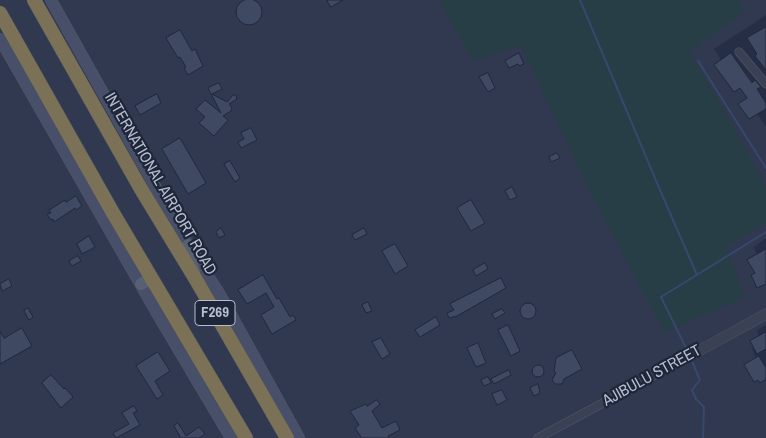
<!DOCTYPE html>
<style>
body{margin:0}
canvas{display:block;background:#252e45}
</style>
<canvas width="766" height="438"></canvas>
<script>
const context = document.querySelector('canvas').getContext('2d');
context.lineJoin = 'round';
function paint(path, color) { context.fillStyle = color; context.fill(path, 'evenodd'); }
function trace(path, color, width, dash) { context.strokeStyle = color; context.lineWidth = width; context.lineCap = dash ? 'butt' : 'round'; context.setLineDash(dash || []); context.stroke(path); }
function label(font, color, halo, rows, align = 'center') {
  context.font = font + ' "Archivo Narrow",sans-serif'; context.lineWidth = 4.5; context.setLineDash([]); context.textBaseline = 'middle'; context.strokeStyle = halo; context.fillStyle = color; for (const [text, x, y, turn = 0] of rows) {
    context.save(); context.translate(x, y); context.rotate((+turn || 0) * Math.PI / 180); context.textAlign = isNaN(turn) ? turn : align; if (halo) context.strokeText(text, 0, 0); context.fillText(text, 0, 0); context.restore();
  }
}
const airport = new Path2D(`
 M0 0H766V15L714 49 766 127V238L754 247 766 283V325L757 330 761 344 752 349 763 372 766 373V438H0Z`);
const green = new Path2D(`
 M439 0H740L745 10 690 52 738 134 766 188V223L727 246 744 297 665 332 589 190 521 45 473 61Z`);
const stream = new Path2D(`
 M580 0 660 190 697 275
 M698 61 766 168
 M688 352 661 297 766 232
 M691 359 700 380 692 390 696 399 704 407 703 438`);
const building = new Path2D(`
 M236 12a13 13 0 1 1 26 0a13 13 0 1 1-26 0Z
 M327 0H343L331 7Z
 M766 27V70L755 56 757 54 747 38Z
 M180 30 192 51 195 49 203 66 188 75 184 68 186 67 180 57 178 58 166 38Z
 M519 53 524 64 519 66 518 64 509 68 505 61Z
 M731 53 752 83 755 80 761 87 757 89 766 103V109L749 119 738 104 747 98 740 88 734 92 714 65Z
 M488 73 495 88 488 92 479 77Z
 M219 83 222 89 212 94 227 102 233 95H236L237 99 229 104 232 108 231 111 223 116 228 120 214 136 199 123 205 117 196 109 205 100 221 113 208 88Z
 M157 94 161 103 140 115 135 106Z
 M251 128 257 140 241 148 238 142 244 139 241 133Z
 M180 138 206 183 188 194 162 149Z
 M557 153 560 158 551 162 549 157Z
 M230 161 240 178 235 182 224 164Z
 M512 187 517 197 510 200 505 191Z
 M76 196 82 206 76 210 75 208 54 222 53 219 51 220 47 214 51 213 49 210 65 200 66 202Z
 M471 200 485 223 471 231 457 208Z
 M221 228 225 235 219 238 216 232Z
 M364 228 367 234 355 240 352 235Z
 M89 236 95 247 82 254 77 244Z
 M395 244 408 266 395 274 382 251Z
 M766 249V284L757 288 751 275 755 273 747 260Z
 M78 256 81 261 72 266 69 261Z
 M485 263 488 269 476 276 473 270Z
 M263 275 277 299 279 298 290 317 293 315 296 320 272 334 261 315 274 307 266 293 247 304 238 290Z
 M501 278 506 288 457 316 449 318 447 313 454 310 450 304Z
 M9 279 12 286 2 291 0 284Z
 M368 302 372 311 366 313 362 305Z
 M520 311a8 8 0 1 1 16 0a8 8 0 1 1-16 0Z
 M28 308 33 317 29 320 24 311Z
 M502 309 505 313 495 319 492 314Z
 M436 317 440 325 420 337 415 330Z
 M508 325 520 351 511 356 498 330Z
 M22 328 32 346 0 364V331L4 338Z
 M766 332V349L757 354 750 341Z
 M381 338 390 354 382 359 372 342Z
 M478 343 486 363 476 367 467 348Z
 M572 350 582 369 564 379 562 384H555L552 380 556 373 554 371 556 358Z
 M158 352 170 371 155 381 163 395 157 399 136 366Z
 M759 356 766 368V379L760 383 758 380 754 382 744 365Z
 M532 371a6 6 0 1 1 12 0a6 6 0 1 1-12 0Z
 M509 370 511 375 494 384 491 379Z
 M51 375 64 389 65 388 73 397 61 408 42 383Z
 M488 377 491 383 484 386 481 380Z
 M538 384 540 393 534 396 530 388Z
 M502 390 507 400 497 405 492 394Z
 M377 400 380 404 372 411 382 428 396 421 400 430 388 436 389 438H362L355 428 359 425 350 411 366 404 367 406Z
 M134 406 137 411 133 413 140 425 116 438 113 433 129 424 122 413Z
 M178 423 186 436 199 427 205 434 199 438H181L174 426Z`);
const minor = new Path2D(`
 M739 52 766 84
 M538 438 677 363`);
const tertiary = new Path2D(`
 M677 363 766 314`);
const secondary = new Path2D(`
 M51 0 188 245 219 293 299 438
 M0 39 158 315 231 438`);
const primary = new Path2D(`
 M188 245 194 273
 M141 284 152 278`);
const motorway = new Path2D(`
 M34 0 141 189 195 278 287 438
 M0 13 113 213 246 438`);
const shields = [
 [215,313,40]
];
const shieldNames = [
 ["F269",215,313]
];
const streetNames = [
 ["INTERNATIONAL AIRPORT ROAD",160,184,60],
 ["AJIBULU STREET",652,376,-29]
];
paint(airport, '#30394f');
paint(green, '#273e46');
trace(stream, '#38476d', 2);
paint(building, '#3f4962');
trace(building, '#20283c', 1);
trace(minor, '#52596c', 9);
trace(tertiary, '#52596c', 11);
trace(secondary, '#52596c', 12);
trace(primary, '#434a5e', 14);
trace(motorway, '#41495c', 15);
trace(minor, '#3a4154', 8);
trace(tertiary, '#3a4154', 10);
trace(secondary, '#484f68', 11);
trace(primary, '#586074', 12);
trace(motorway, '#7b7156', 14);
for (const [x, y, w] of shields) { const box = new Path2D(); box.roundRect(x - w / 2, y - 12.5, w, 25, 4); context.fillStyle = '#1e263a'; context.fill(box); trace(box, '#b7bdce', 1); }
label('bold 15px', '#b7bdce', null, shieldNames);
label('16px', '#b7bdce', '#1e263a', streetNames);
</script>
